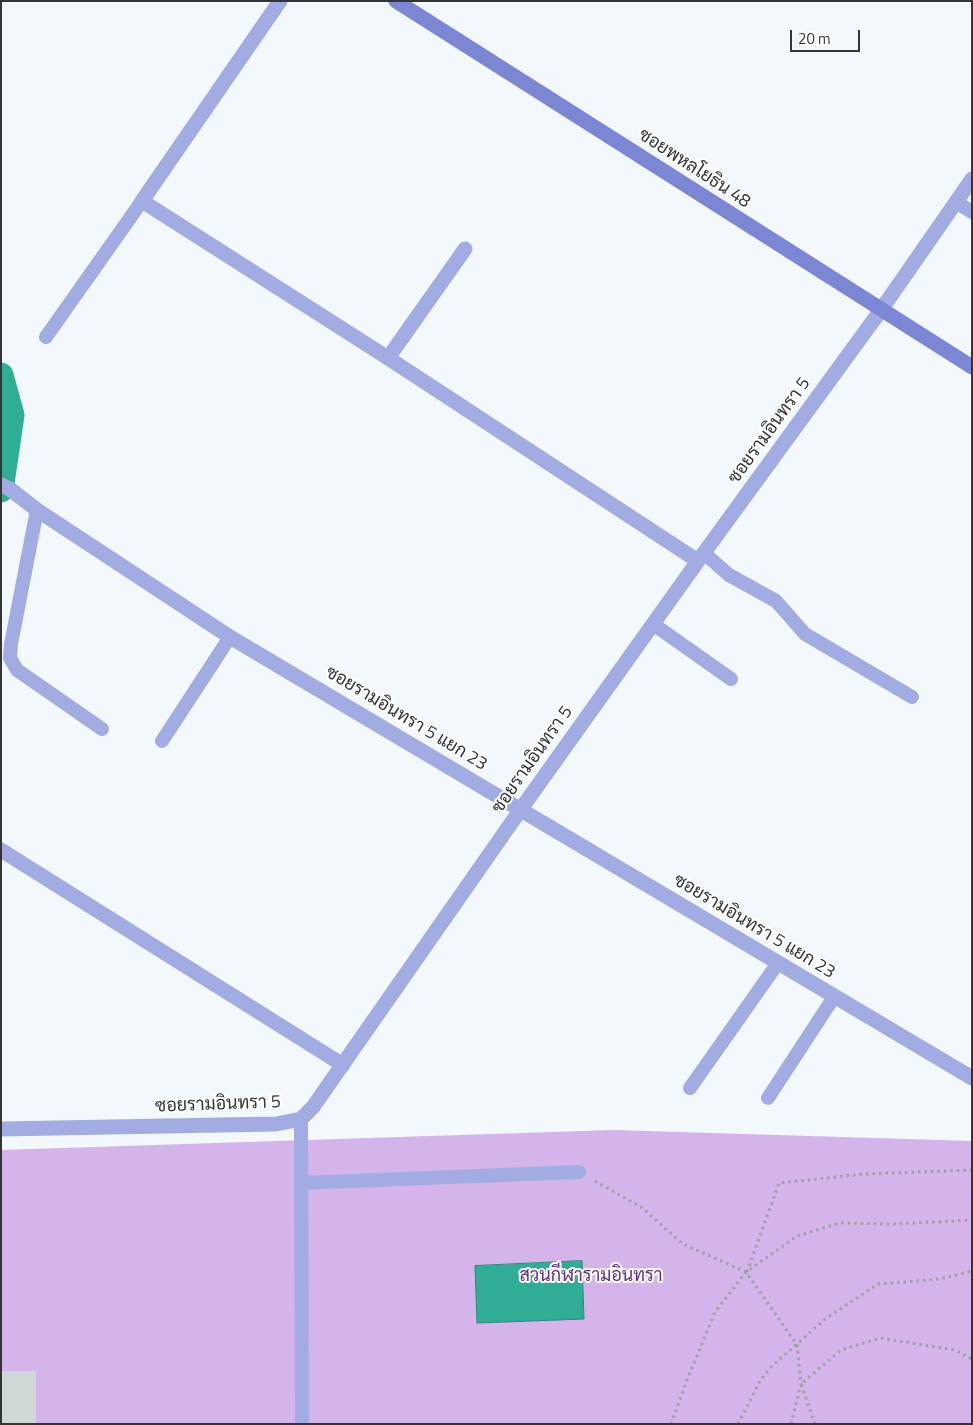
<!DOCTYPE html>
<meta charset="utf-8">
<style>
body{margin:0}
#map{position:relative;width:973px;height:1425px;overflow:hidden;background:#f2f8fc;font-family:"Titillium Web",sans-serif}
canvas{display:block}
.frame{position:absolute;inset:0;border:2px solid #323436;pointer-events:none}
.scale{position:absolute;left:790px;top:30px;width:70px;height:22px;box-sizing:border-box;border:2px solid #323436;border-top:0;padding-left:6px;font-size:15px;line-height:18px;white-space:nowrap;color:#323436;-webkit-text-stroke:4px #fff;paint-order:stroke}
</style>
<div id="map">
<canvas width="973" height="1425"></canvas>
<div class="frame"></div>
<div class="scale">20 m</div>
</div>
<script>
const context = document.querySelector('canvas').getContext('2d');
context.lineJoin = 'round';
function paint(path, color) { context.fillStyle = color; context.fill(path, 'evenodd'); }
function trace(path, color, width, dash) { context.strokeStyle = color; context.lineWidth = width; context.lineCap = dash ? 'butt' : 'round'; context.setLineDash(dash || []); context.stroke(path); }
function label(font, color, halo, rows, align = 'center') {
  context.font = font + ' "Titillium Web",Sarabun,sans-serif'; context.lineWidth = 4; context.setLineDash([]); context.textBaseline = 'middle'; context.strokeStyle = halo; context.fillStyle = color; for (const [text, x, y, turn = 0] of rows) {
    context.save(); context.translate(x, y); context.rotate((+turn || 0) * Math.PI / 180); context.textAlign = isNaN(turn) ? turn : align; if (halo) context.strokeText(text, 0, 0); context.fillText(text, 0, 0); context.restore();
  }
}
const green = new Path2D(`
 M614 1130 972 1141V1424H1V1150Z`);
const water = new Path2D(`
 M582 1261 584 1319 477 1323 475 1266Z`);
const canal = new Path2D(`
 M1 375 12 415 1 490`);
const building = new Path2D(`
 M1 1371H36V1424H1Z`);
const path = new Path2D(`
 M595 1181 641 1207 683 1244 746 1272 797 1345 801 1384 791 1424
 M747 1272 779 1183 864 1174 972 1170
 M671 1424 687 1380 715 1312 746 1272 797 1236 840 1223 893 1224 972 1220
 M738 1424 760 1381 771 1367 825 1319 878 1284 940 1279 972 1271
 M815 1424 801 1384 841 1350 880 1338 955 1350 972 1359`);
const lane = new Path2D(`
 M956 202 972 212
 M46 337 142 201
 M37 510 11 644 10 658 17 670 102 729
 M704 553 729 575 776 601 805 634 912 697
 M653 624 731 679
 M162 741 230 637
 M690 1088 778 963
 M768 1098 834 997
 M301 1119 302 1424
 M301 1183 579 1172`);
const street = new Path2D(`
 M280 1 142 201 388 358 698 561
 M388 358 465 249
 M1 485 10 489 37 510 230 637 972 1078
 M1 850 343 1065
 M1 1129 276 1124 301 1119 313 1107 521 809 698 561 881 310 972 179`);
const secondary = new Path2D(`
 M396 1 972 367`);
const streetNames = [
 ["ซอยพหลโยธิน 48",694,169,33],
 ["ซอยรามอินทรา 5",770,431,-54],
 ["ซอยรามอินทรา 5 แยก 23",406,719,31],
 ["ซอยรามอินทรา 5",533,760,-55],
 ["ซอยรามอินทรา 5 แยก 23",754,927,31],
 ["ซอยรามอินทรา 5",218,1105,-2]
];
const parkNames = [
 ["สวนกีฬารามอินทรา",591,1277]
];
paint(green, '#d4b4eb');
paint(water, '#2fae95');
trace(water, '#308978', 1);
trace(canal, '#2fae95', 25);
paint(building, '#cfd7d9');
trace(path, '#9ca0a3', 3, [2.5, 4]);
trace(lane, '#a3ace2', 14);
trace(street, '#a3ace2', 15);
trace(secondary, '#7c86d5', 15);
label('18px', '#323436', '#fff', streetNames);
label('18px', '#652f85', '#fff', parkNames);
</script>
